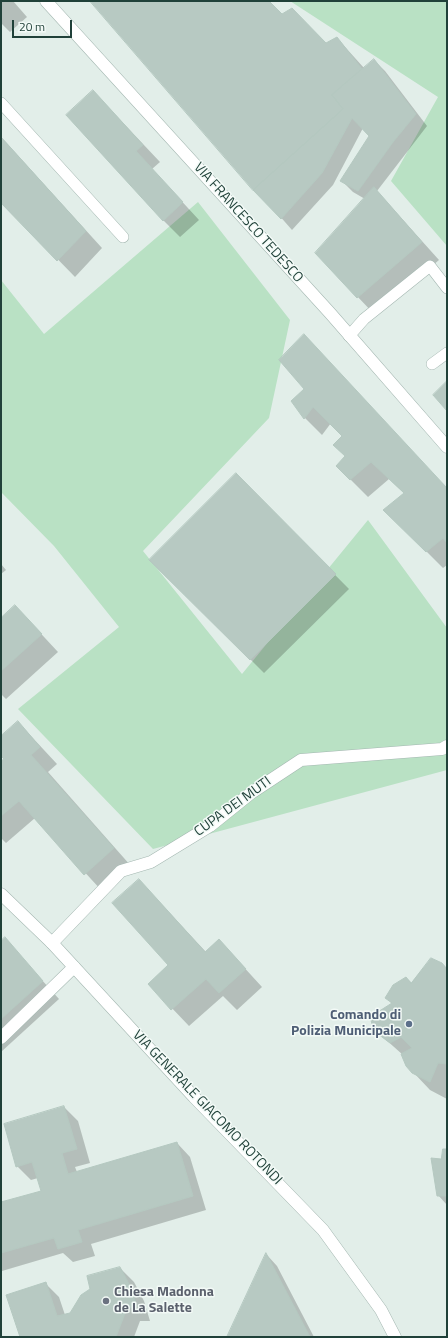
<!DOCTYPE html>
<style>
body{margin:0}
#map{position:relative;width:448px;height:1338px;overflow:hidden;background:#e2eee9;font-family:"Titillium Web",sans-serif}
canvas{display:block}
.frame{position:absolute;inset:0;border:2px solid #204139;pointer-events:none}
.scale{position:absolute;left:12px;top:20px;width:60px;height:18px;box-sizing:border-box;border:2px solid #204139;border-top:0;padding-left:5px;font-size:12px;line-height:14px;white-space:nowrap;color:#204139;-webkit-text-stroke:3px #f3faf7;paint-order:stroke}
</style>
<div id="map">
<canvas width="448" height="1338"></canvas>
<div class="frame"></div>
<div class="scale">20 m</div>
</div>
<script>
const context = document.querySelector('canvas').getContext('2d');
context.lineJoin = 'round';
function paint(path, color) { context.fillStyle = color; context.fill(path, 'evenodd'); }
function trace(path, color, width, dash) { context.strokeStyle = color; context.lineWidth = width; context.lineCap = dash ? 'butt' : 'round'; context.setLineDash(dash || []); context.stroke(path); }
function label(font, color, halo, rows, align = 'center') {
  context.font = font + ' "Titillium Web",sans-serif'; context.lineWidth = 3; context.setLineDash([]); context.textBaseline = 'middle'; context.strokeStyle = halo; context.fillStyle = color; for (const [text, x, y, turn = 0] of rows) {
    context.save(); context.translate(x, y); context.rotate((+turn || 0) * Math.PI / 180); context.textAlign = isNaN(turn) ? turn : align; if (halo) context.strokeText(text, 0, 0); context.fillText(text, 0, 0); context.restore();
  }
}
const green = new Path2D(`
 M290 1H447V246L391 181 438 97Z
 M198 202 290 320 269 418 143 551 242 674 368 520 447 628V770L153 849 18 709 119 627 54 546 1 492V280L44 334Z`);
const shadow = new Path2D(`
 M1 1H13L27 17 10 32 1 23Z
 M91 1H268L282 15 326 44 337 38 364 68 374 60 385 71 427 126 377 191 439 260 375 315 316 253 365 199 353 192 342 181 371 136 363 128 333 185 292 230Z
 M93 91 160 162 152 169 199 220 180 237 163 220Z
 M1 137 102 248 75 277 1 201Z
 M305 389 447 489V565L443 568 385 510 405 494 389 479 368 497 337 466 346 457 343 436 331 423 322 435 305 418 292 401Z
 M236 475 349 589 264 673 151 560Z
 M1 564 6 570 1 574Z
 M1 620 32 624 58 652 6 699 1 694Z
 M18 722 57 764 48 772 131 866 102 891 35 818 6 843 1 838V763L5 759 1 754V737Z
 M139 880 206 952 219 940 262 987 237 1010 223 996 189 1026 149 984 170 965Z
 M5 939 59 999 1 1052V942Z
 M447 970V1099L430 1090 413 1072 403 1055 375 1030 392 1004 387 998 406 978 412 983Z
 M64 1107 78 1121 90 1163 75 1167 77 1172 177 1143 190 1157 206 1210 91 1244 95 1256 73 1262 63 1253 2 1271 1 1203 42 1191 38 1178 31 1180 17 1166Z
 M447 1150V1205L438 1195 441 1160Z
 M267 1255 277 1266 314 1337H228Z
 M120 1268 134 1282 144 1301 150 1321H140L134 1337H21L45 1283 59 1297 65 1315 71 1313Z`);
const building = new Path2D(`
 M90 1H269L282 14 292 8 326 43 337 37 362 69 332 95 343 109 253 190Z
 M374 59 416 114 393 142 358 191 340 181 369 136 352 118 322 173 281 219 253 190 343 109 332 95Z
 M93 90 143 145 136 151 183 202 163 221 66 115Z
 M1 137 86 231 57 261 1 203Z
 M374 187 422 242 357 298 315 253Z
 M304 334 447 488V543L443 538 426 552 383 510 404 493 371 462 350 480 336 466 345 456 333 445 342 436 313 407 304 419 291 401 304 389 279 360Z
 M447 381V411L433 395Z
 M236 473 336 574 250 660 149 560Z
 M15 605 42 634 1 671V618Z
 M18 721 40 747 31 755 114 848 84 875 19 801 1 816V761L4 759 1 756V736Z
 M139 879 205 952 219 939 246 969 219 993 206 979 171 1010 148 984 168 965 112 903Z
 M5 937 43 981 1 1019V941Z
 M431 958 442 963 447 969V1064L438 1063 430 1082 412 1073 406 1066 401 1054 412 1048 401 1037 390 1043 374 1031 370 1017 392 1003 385 998 393 985 406 977 411 983Z
 M64 1106 77 1149 62 1153 68 1174 177 1142 193 1196 78 1230 82 1242 58 1249 54 1238 1 1253V1202L41 1191 32 1162 16 1167 4 1124Z
 M443 1149H447V1196H437L431 1158 441 1159Z
 M266 1253 310 1337H227Z
 M120 1267 130 1286 137 1307 127 1308 116 1337H20L6 1295 46 1282 57 1316 70 1313 81 1295 90 1289 87 1276Z`);
const service = new Path2D(`
 M1 103 123 237
 M349 336 364 319 430 266 447 288
 M432 364 447 353`);
const minor = new Path2D(`
 M52 943 121 871 151 862 210 826 251 793 301 760 442 749 447 746
 M1 1038 74 967`);
const tertiary = new Path2D(`
 M46 1 330 313 447 447
 M1 894 52 943 194 1097 323 1230 381 1310 395 1337`);
const markers = [
 [409,1024,4,"#5c6f8a"],
 [106,1301,4,"#6b7280"]
];
const streetNames = [
 ["VIA FRANCESCO TEDESCO",248,223,48],
 ["CUPA DEI MUTI",233,807,-36],
 ["VIA GENERALE GIACOMO ROTONDI",207,1108,46]
];
const serviceNames = [
 ["Comando di",401,1016],
 ["Polizia Municipale",401,1032]
];
const worshipNames = [
 ["Chiesa Madonna",114,1293],
 ["de La Salette",114,1309]
];
paint(green, '#b9e1c4');
paint(shadow, '#0003');
paint(building, '#b7c9c2');
trace(building, '#b4c8c0', 1);
trace(service, '#a4b7b1', 12);
trace(minor, '#a4b7b1', 13);
trace(tertiary, '#a4b7b1', 13);
trace(service, '#fff', 11);
trace(minor, '#fff', 12);
trace(tertiary, '#fff', 12);
for (const [x, y, r, color] of markers) { const dot = new Path2D(); dot.arc(x, y, r, 0, 2 * Math.PI); context.fillStyle = color; context.fill(dot); trace(dot, '#f3faf7', 1.5); }
label('14px', '#204139', '#f3faf7', streetNames);
label('bold 14px', '#4e5e75', '#f3faf7', serviceNames, 'right');
label('bold 14px', '#5b616d', '#f3faf7', worshipNames, 'left');
</script>
